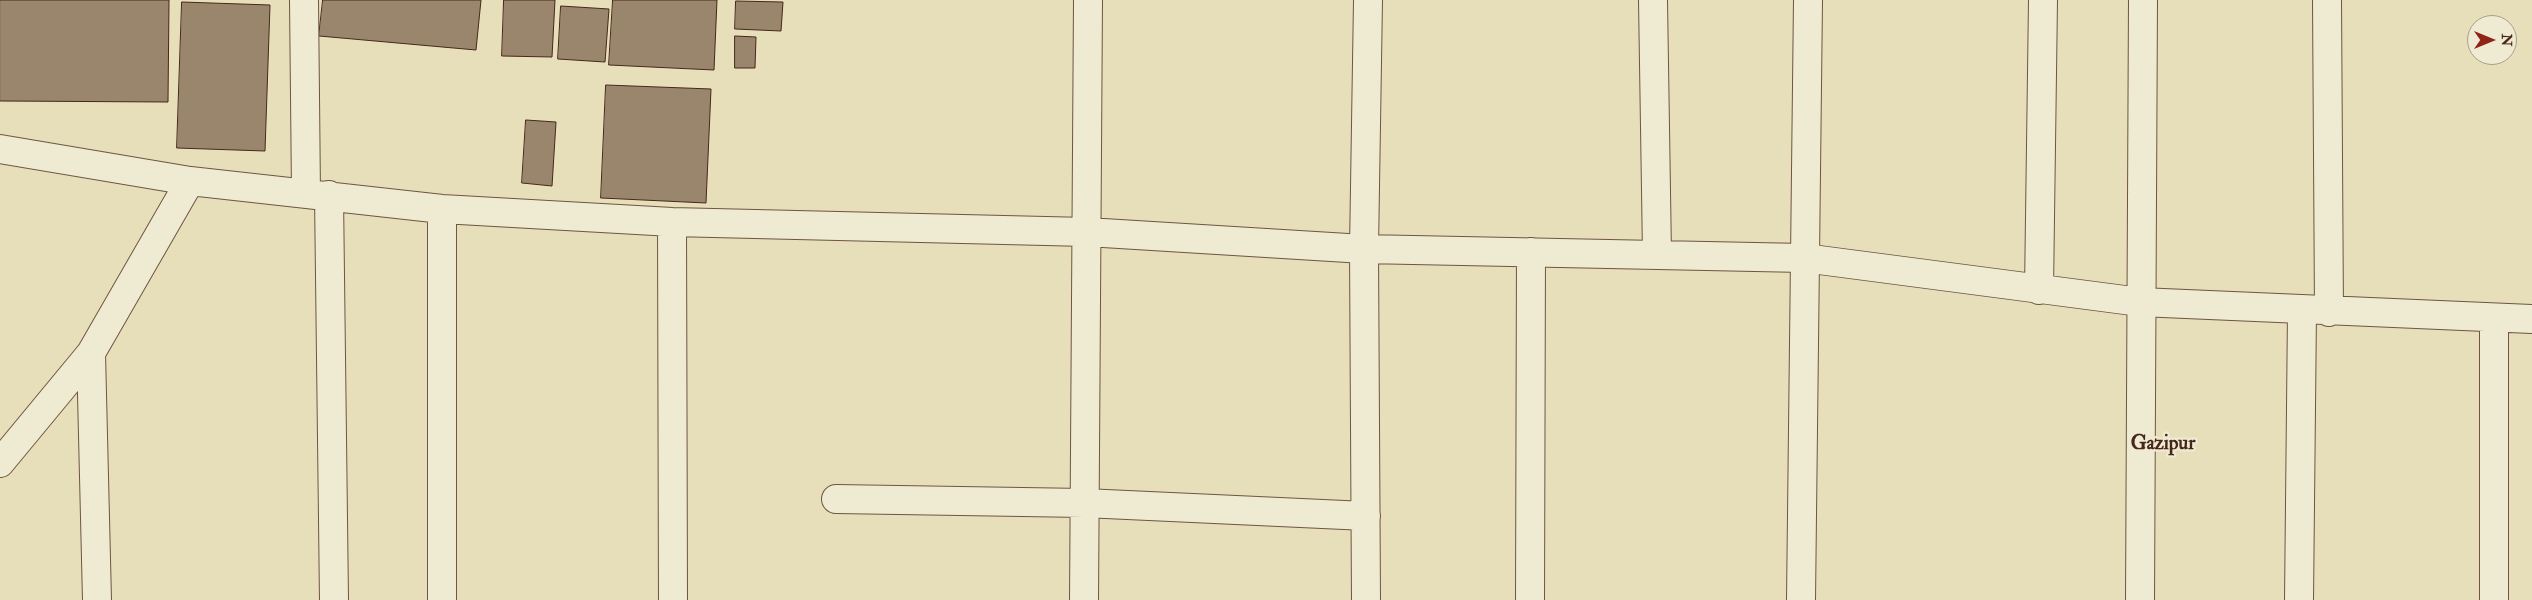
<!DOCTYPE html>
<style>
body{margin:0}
#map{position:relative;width:2532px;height:600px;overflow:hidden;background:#e7deba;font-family:"IM FELL Double Pica",serif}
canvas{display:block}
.north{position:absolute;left:2467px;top:15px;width:50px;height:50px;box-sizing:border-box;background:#efead2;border:1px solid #ac9c88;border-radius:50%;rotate:90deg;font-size:14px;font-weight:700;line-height:20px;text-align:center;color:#47271a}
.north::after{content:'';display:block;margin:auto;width:18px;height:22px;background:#8f2418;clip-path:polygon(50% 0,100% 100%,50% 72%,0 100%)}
</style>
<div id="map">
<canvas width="2532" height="600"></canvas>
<div class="north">N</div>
</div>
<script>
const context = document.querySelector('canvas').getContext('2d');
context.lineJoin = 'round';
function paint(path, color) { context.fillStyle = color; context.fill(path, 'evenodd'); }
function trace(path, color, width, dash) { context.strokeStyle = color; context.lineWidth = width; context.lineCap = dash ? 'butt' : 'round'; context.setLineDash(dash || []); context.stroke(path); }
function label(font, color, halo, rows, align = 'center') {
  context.font = font + ' "IM FELL Double Pica",serif'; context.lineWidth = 4.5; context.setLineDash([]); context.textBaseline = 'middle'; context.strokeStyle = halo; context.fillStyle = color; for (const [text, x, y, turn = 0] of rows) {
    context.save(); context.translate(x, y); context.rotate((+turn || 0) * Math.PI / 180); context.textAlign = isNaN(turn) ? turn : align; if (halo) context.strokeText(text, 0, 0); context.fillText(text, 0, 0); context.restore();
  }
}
const building = new Path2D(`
 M0 0H169L168 102 0 101Z
 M323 0H481L476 50 319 36Z
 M504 0H555L552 57 502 56Z
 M613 0H717L714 70 609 65Z
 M736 1 783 2 781 31 735 29Z
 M182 2 270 5 265 151 177 148Z
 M561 6 609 9 605 62 558 59Z
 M735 36 756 37 755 68H735Z
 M606 85 711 89 706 203 601 198Z
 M526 120 556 122 552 186 522 183Z`);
const minor = new Path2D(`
 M304 0 306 193
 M1653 0 1657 254
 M2327 0 2329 312
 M0 149 190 181 442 209 672 222 1087 232 1364 249 1804 258 2140 302 2532 319
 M329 195 334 600
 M442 209V600
 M672 222 673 600
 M2039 290 2043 0
 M91 353 97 600
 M0 463 91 353 190 181
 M836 499 1084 503 1366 516
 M1084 600 1088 0
 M1366 600 1364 249 1368 0
 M1530 600 1531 252
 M1801 600 1808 0
 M2140 600 2143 0
 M2299 600 2302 311
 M2494 600V319`);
const neighbourhoodNames = [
 ["Gazipur",2163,445]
];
paint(building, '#9a866d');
trace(building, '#47271a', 1);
trace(minor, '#6f5542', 30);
trace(minor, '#efead2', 28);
label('bold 19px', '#47271a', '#efead2', neighbourhoodNames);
</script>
